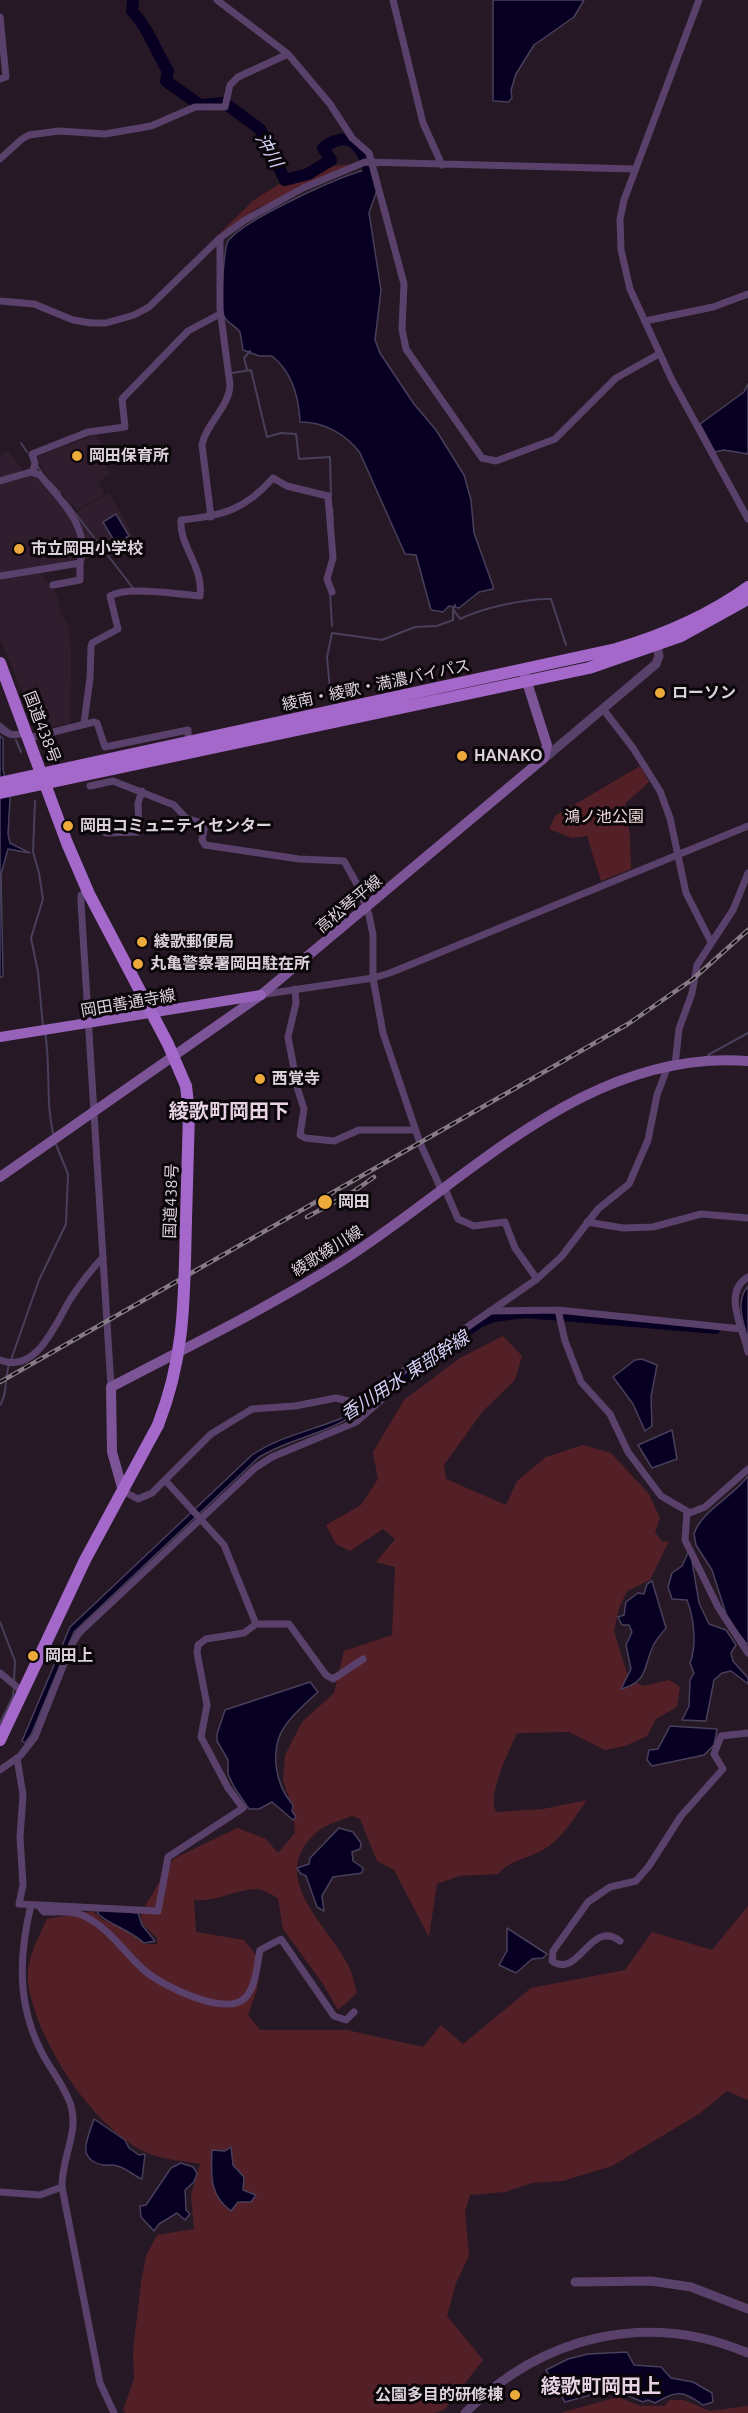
<!DOCTYPE html>
<meta charset="utf-8">
<style>
body{margin:0}
canvas{display:block;background:#261824}
</style>
<canvas width="748" height="2413"></canvas>
<script>
const context = document.querySelector('canvas').getContext('2d');
context.lineJoin = 'round';
function paint(path, color) { context.fillStyle = color; context.fill(path, 'evenodd'); }
function trace(path, color, width, dash) { context.strokeStyle = color; context.lineWidth = width; context.lineCap = dash ? 'butt' : 'round'; context.setLineDash(dash || []); context.stroke(path); }
function label(font, color, halo, rows, align = 'center') {
  context.font = font + ' Ubuntu,"Noto Sans JP",sans-serif'; context.lineWidth = 6; context.setLineDash([]); context.textBaseline = 'middle'; context.strokeStyle = halo; context.fillStyle = color; for (const [text, x, y, turn = 0] of rows) {
    context.save(); context.translate(x, y); context.rotate((+turn || 0) * Math.PI / 180); context.textAlign = isNaN(turn) ? turn : align; if (halo) context.strokeText(text, 0, 0); context.fillText(text, 0, 0); context.restore();
  }
}
const built = new Path2D(`
 M96 434 103 448 100 452 111 474 98 482 105 494 77 510 47 476 37 457Z
 M8 450 23 471 34 464 75 513 109 493 136 540 111 556 106 550 87 558 0 574V456Z
 M40 572 57 596 61 615 68 624 71 650 70 724 46 728 36 725 0 639V579Z`);
const green = new Path2D(`
 M351 164 256 209 214 239 254 200 281 183 298 176 308 175 318 168Z
 M640 766 649 782 625 804 630 837 631 869 601 881 587 836 572 838 549 829 555 816Z
 M503 1336 522 1356 515 1380 483 1411 444 1465 446 1479 506 1505 517 1481 546 1457 583 1445 611 1453 649 1494 660 1518 655 1532 662 1542 669 1541 650 1580 627 1591 619 1608 614 1631 629 1680 644 1686 669 1680 680 1687 677 1707 656 1719 647 1736 625 1746 605 1750 569 1732 517 1733C509 1752 487 1793 496 1812L543 1809 587 1800C574 1818 562 1839 543 1850 527 1859 510 1860 498 1874L459 1876 437 1884 429 1937 394 1870 377 1861 360 1819 352 1816C342 1820 327 1824 318 1831 266 1875 324 1921 347 1963 352 1971 354 1983 357 1993L338 2010 323 1984 283 1929 278 1898C272 1895 263 1889 256 1889 233 1890 217 1902 194 1900L196 1932 244 1940 260 1960 257 1989 248 2015 260 2030H347L423 2047 441 2025 463 2044 531 1988 625 1970 652 1932 712 1950 748 1906V2100L727 2091 699 2114 612 2166 563 2181 532 2183 505 2192 470 2195 465 2212 469 2256 456 2283 447 2316 483 2360 444 2410 434 2413H126L123 2410 134 2379 133 2352 141 2283 146 2256 157 2235 194 2229 191 2195 200 2164C184 2161 165 2160 150 2154 96 2132 39 2045 29 1988 24 1962 37 1941 47 1919L93 1911 101 1919 119 1926 145 1944H157V1938L142 1923 141 1913 173 1859 237 1828 266 1839 278 1853 295 1833 293 1809 283 1781 285 1755 302 1722 334 1693 344 1651 392 1635 395 1567 376 1562 395 1539 383 1529 350 1551 336 1544 326 1525 361 1505 378 1479 373 1452 404 1400 460 1358Z
 M618 2397 640 2406H664L670 2400H684L710 2411 748 2406V2413H560Z`);
const water = new Path2D(`
 M493 0H584L574 17 534 45 516 74 511 90 512 98 508 102 493 101Z
 M365 170 368 178 374 177 377 190 369 213 381 290 375 340 380 353 414 404 436 430 464 475 471 500 474 533 493 586V589L479 592 459 608 449 606 443 612 431 610 416 555 405 554 360 453C346 434 324 422 300 422 299 398 292 372 272 356H259L243 350 240 332C235 325 226 323 223 314 220 305 224 248 228 241 243 220 338 177 365 170Z
 M748 384V454L724 450 715 452 700 424 744 392Z
 M116 514 129 536 116 544 103 522Z
 M0 736 3 739V770L10 799 8 834 10 843 30 853 8 849 1 874 3 976 0 978Z
 M748 1286V1339C743 1322 735 1301 748 1286Z
 M642 1359 657 1365 651 1397 652 1426 645 1431 633 1404 613 1377 635 1360Z
 M380 1393 382 1394C366 1406 350 1419 331 1427 307 1438 281 1443 258 1458L74 1632 31 1735 25 1743 22 1741 70 1627 252 1455C280 1436 311 1431 342 1418 356 1412 368 1402 380 1393Z
 M672 1430 677 1459 652 1468 638 1445Z
 M748 1476V1644H747L728 1620 712 1570 696 1545 694 1534C701 1511 733 1497 748 1476Z
 M690 1549 699 1603 709 1624 726 1630 736 1645 731 1653 733 1661 748 1678V1684L731 1671 722 1673 714 1680 706 1721 682 1720 689 1706 690 1680 694 1673 690 1663C697 1645 694 1618 687 1600L672 1599 668 1587 672 1573 682 1566Z
 M652 1581 666 1628C662 1633 657 1639 654 1644 643 1666 649 1682 621 1689L631 1669 626 1645 632 1632 629 1625H622L618 1617 624 1615 626 1602 638 1593 644 1594 647 1584Z
 M310 1682 318 1692C307 1702 294 1713 285 1726 269 1749 275 1785 293 1805L292 1811 296 1817 293 1820 272 1802 259 1809H249L234 1787 228 1774V1760L217 1741V1734L225 1710Z
 M670 1726 717 1729 714 1745 704 1755 652 1766 647 1760 649 1750 658 1749Z
 M339 1828 353 1832 361 1843 360 1849 352 1852 353 1861 363 1868 362 1873 333 1877 322 1896 324 1911 317 1907 306 1876 300 1873 297 1868 309 1864 310 1858Z
 M98 1909 138 1913 142 1925 155 1941 144 1943C130 1930 112 1926 98 1914Z
 M507 1928 547 1954 543 1958 532 1959 516 1973 499 1965 507 1951Z
 M94 2119 125 2140 129 2148 139 2155 145 2154 142 2179C133 2176 127 2168 117 2166 112 2164 107 2166 103 2165 75 2159 88 2138 94 2119Z
 M231 2147 233 2165 244 2177 243 2190 256 2195 251 2202H238L231 2211C209 2195 211 2175 212 2150L225 2151Z
 M181 2163 193 2167 197 2173 194 2182 185 2190 186 2210 190 2214 185 2220 177 2213 159 2224 154 2231 141 2217 140 2206 146 2205 171 2168Z
 M627 2352 634 2365 661 2367 671 2378 693 2382 712 2393 713 2402 703 2405C681 2389 677 2391 655 2403L648 2400 643 2402 612 2389 565 2402 546 2370 568 2359 588 2354Z`);
const stream = new Path2D(`
 M247 369 244 358 250 351
 M232 373 251 370 267 437 281 433 296 434 299 459 330 457 331 496
 M21 443 27 452
 M38 467 42 473
 M50 482 60 493
 M65 500 133 588
 M332 508 333 520
 M330 593 332 626
 M455 605 453 609 460 619C482 608 527 598 551 599L566 645
 M331 701 327 657 332 633 382 640 415 627 437 626 453 620V609
 M0 723 10 731
 M16 740 21 752
 M35 801 33 852 39 873 43 899 31 938 38 972 43 1027
 M45 1032C51 1067 45 1102 54 1137
 M708 1055 748 1033
 M11 1360 39 1280 66 1224 68 1174 55 1142
 M0 1405C8 1394 4 1378 9 1365
 M0 1622 15 1661 14 1681
 M0 1723 13 1696 14 1686`);
const canal = new Path2D(`
 M382 1393 481 1323 494 1318 525 1314 716 1330`);
const river = new Path2D(`
 M133 0 132 11C149 29 155 50 168 71L166 81 200 105 223 103 230 107 260 129 285 180 308 174 331 160 323 148C341 134 354 136 365 158
 M358 188 369 174 368 167`);
const minor = new Path2D(`
 M217 0 288 54 330 104 352 138 369 153 404 284 402 329 406 349 482 458 496 461 555 439 616 378 659 354
 M393 0 423 123 442 165
 M699 0 624 200 620 219 621 250 630 289 672 380 748 519
 M0 17 6 77 0 79
 M0 159 22 139 29 135 59 131 105 134 151 126 195 107H225L230 85 238 77 288 54
 M0 301 34 304 73 320 91 323H106L134 315 149 307 220 238 245 220 303 188 365 162 635 169
 M645 321 713 307 748 294
 M33 472 35 463 32 454 88 432 125 427 122 399 188 331 220 314
 M0 481 31 472 40 475C60 500 91 527 80 563
 M211 517 202 445C206 423 229 408 230 385L220 309V238
 M0 576 80 563V580L53 585
 M603 709 633 748 660 791 670 818 686 893 711 942
 M84 723 90 678 91 647 92 643 118 629 110 596C128 586 179 594 200 596 204 567 179 546 181 520 222 516 245 510 273 478L287 486 328 496 333 558 327 579 332 592
 M0 728C10 737 15 735 27 733
 M29 738 94 722 97 723 105 747 188 730V734
 M90 786 113 781 174 805 186 818 205 824 202 840 205 845 299 859 344 861 358 886 369 915 373 935V978L383 1033 420 1143 442 1191
 M106 833 139 832 138 803 142 791
 M88 891 81 895V903L111 1387
 M295 989 296 1003 288 1037 298 1090 304 1109 300 1135 305 1138 334 1141 359 1130H415
 M266 994 373 978 390 973 748 826
 M675 1065 679 1029 692 993 697 965 733 910 748 873
 M445 1189 458 1219 474 1226 505 1222 515 1248 537 1279
 M587 1222 623 1228 653 1227 701 1214 748 1218
 M748 1277C721 1293 744 1330 748 1352
 M558 1310 565 1341 581 1382 610 1414 628 1452 661 1496 687 1511 685 1540 718 1607 748 1653
 M490 1311 558 1310 742 1329
 M0 1360C37 1375 56 1322 71 1298 81 1283 91 1270 103 1257
 M165 1480 224 1545 256 1624
 M123 1491 138 1499 152 1493 211 1434 252 1409 295 1406 336 1398 357 1403 537 1279 562 1256 598 1209 629 1184 648 1140 657 1095 668 1066
 M687 1514 705 1507 748 1469
 M0 1673 23 1692
 M17 1758 23 1795 20 1837 23 1885 19 1904 158 1911 168 1857 243 1808 228 1788 201 1737 207 1705 197 1653 198 1645 206 1639 244 1633 256 1624H289L326 1675 333 1679 363 1659
 M0 1770 20 1756 35 1737 71 1646 79 1633 255 1468 272 1457 356 1422 388 1394 382 1385
 M31 1905C19 1955 17 2002 40 2049 49 2068 65 2086 71 2106 79 2133 61 2159 62 2187L100 2383 114 2413
 M39 1906 44 1912C59 1912 75 1910 88 1918 110 1930 126 1954 145 1971 163 1986 225 2017 245 1998 256 1987 257 1965 260 1950L281 1939 334 2016 346 2020 354 2012
 M620 1941C590 1918 579 1980 552 1961L553 1951 588 1902 610 1887 636 1881 649 1866 681 1816 723 1769 714 1754 721 1736 748 1733
 M0 2192 40 2195 62 2187`);
const tertiary = new Path2D(`
 M547 756 656 664 659 656 657 646
 M575 2282 651 2281 691 2287 748 2309
 M465 2413C542 2336 646 2310 748 2353`);
const secondary = new Path2D(`
 M0 1177 261 995 544 758 547 745 524 673
 M123 1491 112 1452 111 1387C189 1346 268 1308 342 1261 468 1181 586 1048 748 1061`);
const primary = new Path2D(`
 M0 1037 261 995`);
const trunk = new Path2D(`
 M0 663 67 843 89 894 168 1044 186 1086 189 1112 186 1220
 M0 783 616 649C663 635 708 616 748 587
 M0 793 589 668 681 636 748 599
 M0 1740 85 1560 158 1425`);
const rail = new Path2D(`
 M307 1217 353 1192 374 1177
 M0 1382 628 1024 693 979 748 930`);
const trunkBridge = new Path2D(`
 M158 1425C186 1354 184 1295 186 1220`);
const markers = [
 [77,456,6,"#ebaa39"],
 [19,549,6,"#ebaa39"],
 [660,693,6,"#ebaa39"],
 [462,756,6,"#ebaa39"],
 [68,826,6,"#ebaa39"],
 [142,942,6,"#ebaa39"],
 [138,964,6,"#ebaa39"],
 [260,1079,6,"#ebaa39"],
 [325,1202,8,"#ebaa39"],
 [33,1656,6,"#ebaa39"],
 [515,2395,6,"#ebaa39"]
];
const poiNames = [
 ["岡田保育所",89,456],
 ["市立岡田小学校",31,549],
 ["ローソン",672,693],
 ["HANAKO",474,756],
 ["岡田コミュニティセンター",80,826],
 ["綾歌郵便局",154,942],
 ["丸亀警察署岡田駐在所",150,964],
 ["西覚寺",272,1079],
 ["岡田",338,1202],
 ["岡田上",45,1656],
 ["公園多目的研修棟",503,2395,"right"]
];
const streetNames = [
 ["綾南・綾歌・満濃バイパス",376,685,-12],
 ["国道438号",42,727,69],
 ["高松琴平線",349,904,-40],
 ["岡田善通寺線",128,1003,-10],
 ["国道438号",171,1201,-88],
 ["綾歌綾川線",327,1251,-32]
];
const parkNames = [
 ["鴻ノ池公園",604,817]
];
const waterNames = [
 ["沖川",269,150,61],
 ["香川用水 東部幹線",405,1376,-33]
];
const quarterNames = [
 ["綾歌町岡田下",229,1111],
 ["綾歌町岡田上",601,2386]
];
paint(built, '#301d2e');
paint(green, '#542027');
paint(water, '#080022');
trace(water, '#483f5a', 1.5);
trace(stream, '#483f5a', 2);
trace(canal, '#080022', 8);
trace(river, '#080022', 12);
trace(minor, '#5a416b', 7);
trace(tertiary, '#5a416b', 9);
trace(secondary, '#7c5497', 10);
trace(primary, '#9762b9', 10);
trace(trunk, '#a368c9', 12);
trace(rail, '#877b86', 4.5);
trace(rail, '#0b060a', 2, [7]);
trace(trunkBridge, '#a368c9', 12);
for (const [x, y, r, color] of markers) { const dot = new Path2D(); dot.arc(x, y, r, 0, 2 * Math.PI); context.fillStyle = color; context.fill(dot); trace(dot, '#0b060a', 2); }
label('bold 16px', '#dcd2db', '#0b060a', poiNames, 'left');
label('16px', '#dcd2db', '#0b060a', streetNames);
label('16px', '#f0d8d9', '#0b060a', parkNames);
label('italic 18px', '#d4d0f7', '#0b060a', waterNames);
label('bold 20px', '#e6d2e2', '#0b060a', quarterNames);
</script>
